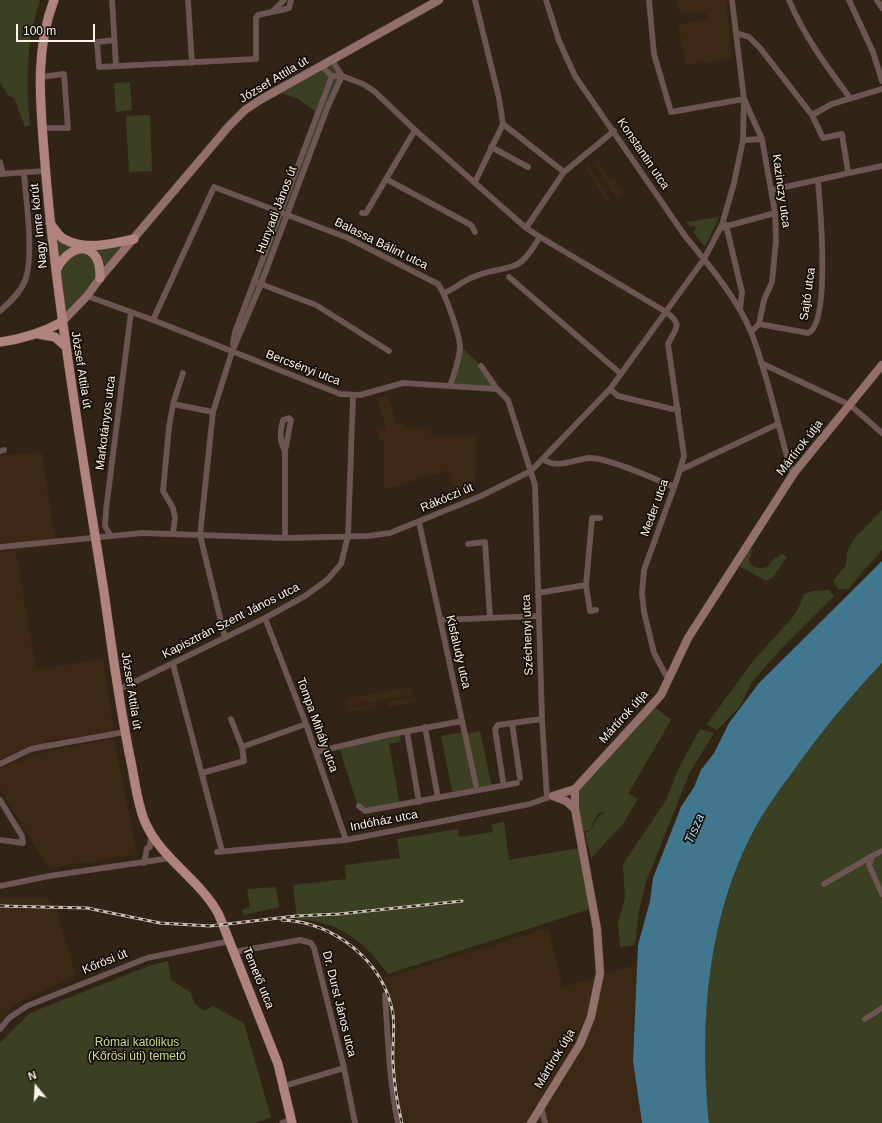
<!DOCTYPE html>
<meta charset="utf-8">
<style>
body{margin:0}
#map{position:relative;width:882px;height:1123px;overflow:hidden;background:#312315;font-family:Helvetica,sans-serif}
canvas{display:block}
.north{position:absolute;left:16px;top:1067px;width:40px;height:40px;-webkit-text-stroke:3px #140e08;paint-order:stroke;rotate:342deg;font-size:11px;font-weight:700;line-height:16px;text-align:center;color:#fbf2e9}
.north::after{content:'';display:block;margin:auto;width:14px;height:18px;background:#fbf2e9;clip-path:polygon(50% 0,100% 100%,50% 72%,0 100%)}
.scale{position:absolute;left:16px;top:24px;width:79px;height:18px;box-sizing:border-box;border:2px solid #fbf2e9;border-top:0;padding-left:5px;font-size:12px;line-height:14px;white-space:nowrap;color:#fbf2e9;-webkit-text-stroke:3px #140e08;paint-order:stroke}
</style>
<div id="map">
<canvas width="882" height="1123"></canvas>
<div class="north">N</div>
<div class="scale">100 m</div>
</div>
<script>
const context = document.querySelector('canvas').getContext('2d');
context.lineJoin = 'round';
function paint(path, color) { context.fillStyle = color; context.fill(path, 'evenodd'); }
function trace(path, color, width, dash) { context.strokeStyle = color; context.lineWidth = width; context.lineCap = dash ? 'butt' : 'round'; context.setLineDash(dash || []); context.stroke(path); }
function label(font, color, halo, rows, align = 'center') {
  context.font = font + ' Helvetica,sans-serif'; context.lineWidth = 3.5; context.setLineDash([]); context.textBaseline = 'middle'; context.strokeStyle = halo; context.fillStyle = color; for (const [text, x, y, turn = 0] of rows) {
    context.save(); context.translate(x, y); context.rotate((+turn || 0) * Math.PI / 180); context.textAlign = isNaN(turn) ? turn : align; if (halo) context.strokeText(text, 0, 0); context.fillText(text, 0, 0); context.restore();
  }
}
const built = new Path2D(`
 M677 0H726L732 59 686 65 678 24 707 19 706 13H679Z
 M598 160 619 193 611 179 614 177 624 192 616 198 594 162Z
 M589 165 611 201 607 203 585 167Z
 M387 395 394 411 395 424H405L406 428H431V437H477L475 484 468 486 471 495 463 499 459 489 455 490 446 471 384 490V442L380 441 377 429H386L377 399Z
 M42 452 56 547 16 551 36 670 103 658 114 731 54 740 0 760V455Z
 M245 617 247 621 232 628 230 624Z
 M411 687 412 695 348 706 347 698Z
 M416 697 417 702 388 707 387 702Z
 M377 703 378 708 349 712V708Z
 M114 738 137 855 48 868 0 789V768L43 752Z
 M0 898H47L56 908 76 976 15 1004 0 1022Z
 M548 928 563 987 637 964 633 1061 642 1123H403L393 1068 395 1018 391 997 383 978Z`);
const green = new Path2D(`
 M0 0H40C26 41 26 83 30 125L25 127 14 98 8 95 0 82Z
 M332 60 342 76 232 352 235 332 319 110 315 111 298 99 276 91Z
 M130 82 132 110 116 112 114 83Z
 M150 115 152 171 129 172 126 116Z
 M719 217 705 247 693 232 696 229 694 225 690 227 686 222Z
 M49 222 57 233 77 244 134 239 62 322Z
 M460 345 481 366 497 389 450 386Z
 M882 510V550L848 589H838L833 581 846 565 847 552 854 539Z
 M751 548 752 550 749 561C753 568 759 569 767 567L773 559 782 554 787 557 773 577 766 581 737 565Z
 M829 590 834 596 779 651 752 682 739 708 717 730 707 724 753 661 792 618 800 605 804 594 813 591Z
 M882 663V1123H709C698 1024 708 917 755 828 766 808 780 789 794 770 821 732 850 697 882 663Z
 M655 707 671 720 628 794 638 799 623 824 591 858 585 833 590 831 598 817 605 812 598 813 590 830 579 832 575 789Z
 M700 729 714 733 689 774 646 882 639 910 635 945 620 947 618 922 625 899 623 864 665 802 679 768Z
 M480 731 492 788 453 795 441 736 464 732 465 734Z
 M399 733 401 742 389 744 400 805 359 810 340 750 341 746Z
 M504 822 509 860 579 848 590 909 388 974C366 943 337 919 297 920L293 885 346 879 345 865 400 858 397 839 458 829 459 837 493 832 492 824Z
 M276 887 279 907 244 915 242 910 250 907 247 889Z
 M168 961 171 980 190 992 195 1004 204 1011 213 1006 244 1023 271 1117 255 1123H0V1043L30 1013 149 966Z`);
const water = new Path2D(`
 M882 561V663C850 697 821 732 794 770 780 789 766 808 755 828 707 917 699 1024 709 1123H642L633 1061 638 945 650 901 653 878 681 807 694 787 701 770 714 753 729 723 759 683Z`);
const street = new Path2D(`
 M112 0 116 66
 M188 0 192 63
 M475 0 499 98 503 124 564 172
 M546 0 559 41 575 76 685 236C708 264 737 298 751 332 768 375 777 423 790 467L794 473
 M649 0 654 54 671 112 744 99 762 139
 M789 0C804 36 827 67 850 98
 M849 0 873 52 882 81
 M877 0 882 8
 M273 11 284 0
 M736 33 749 37 760 48 812 115 823 138 842 134 848 172
 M114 40 97 42 99 67 256 59V18L258 15 286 9 289 8 291 0
 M332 60 342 76
 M321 66 332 76H342L363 84 374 91 415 130 526 228 540 237 666 312C684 325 675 329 668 344L684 456 677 479 644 570 642 593 644 612 654 653 669 681
 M41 77 64 74 68 128H42
 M812 115 832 104 882 89
 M743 140 762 139 775 213 776 241 772 282 764 300 759 324 751 332
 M491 147 528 167
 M0 162 3 174
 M0 174 45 171
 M386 179 471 225 475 232
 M475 182 503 124
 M771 190 882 166
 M362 213H366L415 130
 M722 225H731L775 213
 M721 226 727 229 742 292 740 310
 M526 228 564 172 614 131
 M509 277 621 374
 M258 283 316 305 389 351
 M444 293C455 289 461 282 471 278 485 271 498 271 513 266 525 263 533 247 540 237
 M87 296 153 320 340 394 360 395 403 383 497 389
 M0 311C9 303 19 294 24 283 35 260 26 200 24 173
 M153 320 214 187 348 238 438 284C446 295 459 333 460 346 460 359 454 373 450 386
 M759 324 808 333C831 324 820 204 818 181
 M233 344 235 332 332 76
 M761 363 850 405 882 433
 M481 366 497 389 508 400 535 485 542 719 547 798
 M610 389 618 396 672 409H678
 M173 404 213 412
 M0 451 4 450
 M285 451C279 440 280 432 283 420L289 418 291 420 285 451V538
 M543 459C557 470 574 459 590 458 609 458 655 479 674 487
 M680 470 778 424
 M419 522 476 785
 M173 534 175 518 173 508 163 491 169 427 173 404 183 373
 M110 535 105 526 106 510 131 312
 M468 544 485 542 490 618
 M0 547 142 533 285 538 368 536 390 533 481 496 531 471 610 389 704 259 722 225 734 183 743 140 744 99 732 0
 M538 593 586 585
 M596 610 590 611 586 585 592 518H600
 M265 618 306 724 346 840
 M440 620 538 616
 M225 638 200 535 213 412 232 352 261 284 328 106 342 76
 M173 664 222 851
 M118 690 265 618 305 596 327 580 341 564 348 536 353 396
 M231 719 242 747
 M512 723 520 778
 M425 727 438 798
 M407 732 419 802
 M316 752 387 735 462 721
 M0 764 31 749 41 747 125 732
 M202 773 244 761 242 747 306 724
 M503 781 495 729 498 725 542 719
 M0 800 22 836 23 843 0 840
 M359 806 365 811 517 783
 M882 851 872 856 869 865 882 894
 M217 852 346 840 530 804 549 797
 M144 863 147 848 150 847 151 835
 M824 884 872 856
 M0 886 49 876 171 858
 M234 952 300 940 311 943 314 948 344 1068 355 1123
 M385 995C388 1038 389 1081 398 1123
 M865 1019 882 1008
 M0 1029 9 1018 27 1006 147 958 230 941
 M284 1086 344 1068
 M541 1107 545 1123
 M282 1123 292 1120`);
const secondary = new Path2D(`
 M62 322 87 296 100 278 229 126 245 110 260 100 439 0
 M553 796 566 801 575 809
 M553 796 575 789
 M531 1123 580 1044 591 1017 600 973 597 929 575 809V789L661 695 688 638 794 473 882 365`);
const primary = new Path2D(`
 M54 0C35 49 40 100 44 151 47 191 51 230 56 270 69 378 87 484 104 592 112 648 119 705 131 762 135 781 137 803 145 822 161 859 201 880 219 915L278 1064 292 1123
 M50 223C54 228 58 236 64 239 85 251 112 244 134 239
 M56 271C62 255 85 237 97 259 100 265 100 272 100 278
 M38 334 55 337 65 346
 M0 342C23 339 42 333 62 322`);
const rail = new Path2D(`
 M0 906 87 908 160 923 210 926 296 916 339 914 462 901
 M282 920C334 922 384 961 393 1014 395 1030 392 1046 393 1062 394 1083 397 1103 402 1123`);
const streetNames = [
 ["József Attila út",274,80,-31],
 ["Konstantin utca",643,154,56],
 ["Kazinczy utca",781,191,82],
 ["Hunyadi János út",277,210,-69],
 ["Nagy Imre körút",39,226,-96],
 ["Balassa Bálint utca",381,244,26],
 ["Sajtó utca",808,294,-82],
 ["Bercsényi utca",303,368,21],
 ["József Attila út",81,370,81],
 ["Markotányos utca",106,423,-83],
 ["Mártírok útja",800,448,-52],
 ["Rákóczi út",447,498,-23],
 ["Meder utca",655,508,-70],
 ["Kapisztrán Szent János utca",231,621,-27],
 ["Széchenyi utca",528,635,-92],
 ["Kisfaludy utca",458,652,77],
 ["József Attila út",131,691,81],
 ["Mártírok útja",624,717,-48],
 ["Tompa Mihály utca",317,725,70],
 ["Indóház utca",384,821,-11],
 ["Kőrösi út",105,962,-22],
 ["Temető utca",258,978,68],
 ["Dr. Durst János utca",339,1004,76],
 ["Mártírok útja",555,1059,-59]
];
const parkNames = [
 ["Római katolikus",137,1043],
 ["(Kőrösi úti) temető",137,1057]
];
const waterNames = [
 ["Tisza",695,829,-67]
];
paint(built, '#3b2815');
paint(green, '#3b4022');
paint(water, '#41768f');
trace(street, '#4d4033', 6);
trace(secondary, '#4d4033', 9);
trace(primary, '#4d4033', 10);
trace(street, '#6c5552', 5.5);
trace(secondary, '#936f6b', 8);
trace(primary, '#b1837d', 9);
trace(rail, '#c7bdb3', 3);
trace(rail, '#140e08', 1.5, [4.5]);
label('12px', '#fbf2e9', '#140e08', streetNames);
label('12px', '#ccd98d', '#140e08', parkNames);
label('italic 13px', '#9adbfb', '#140e08', waterNames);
</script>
